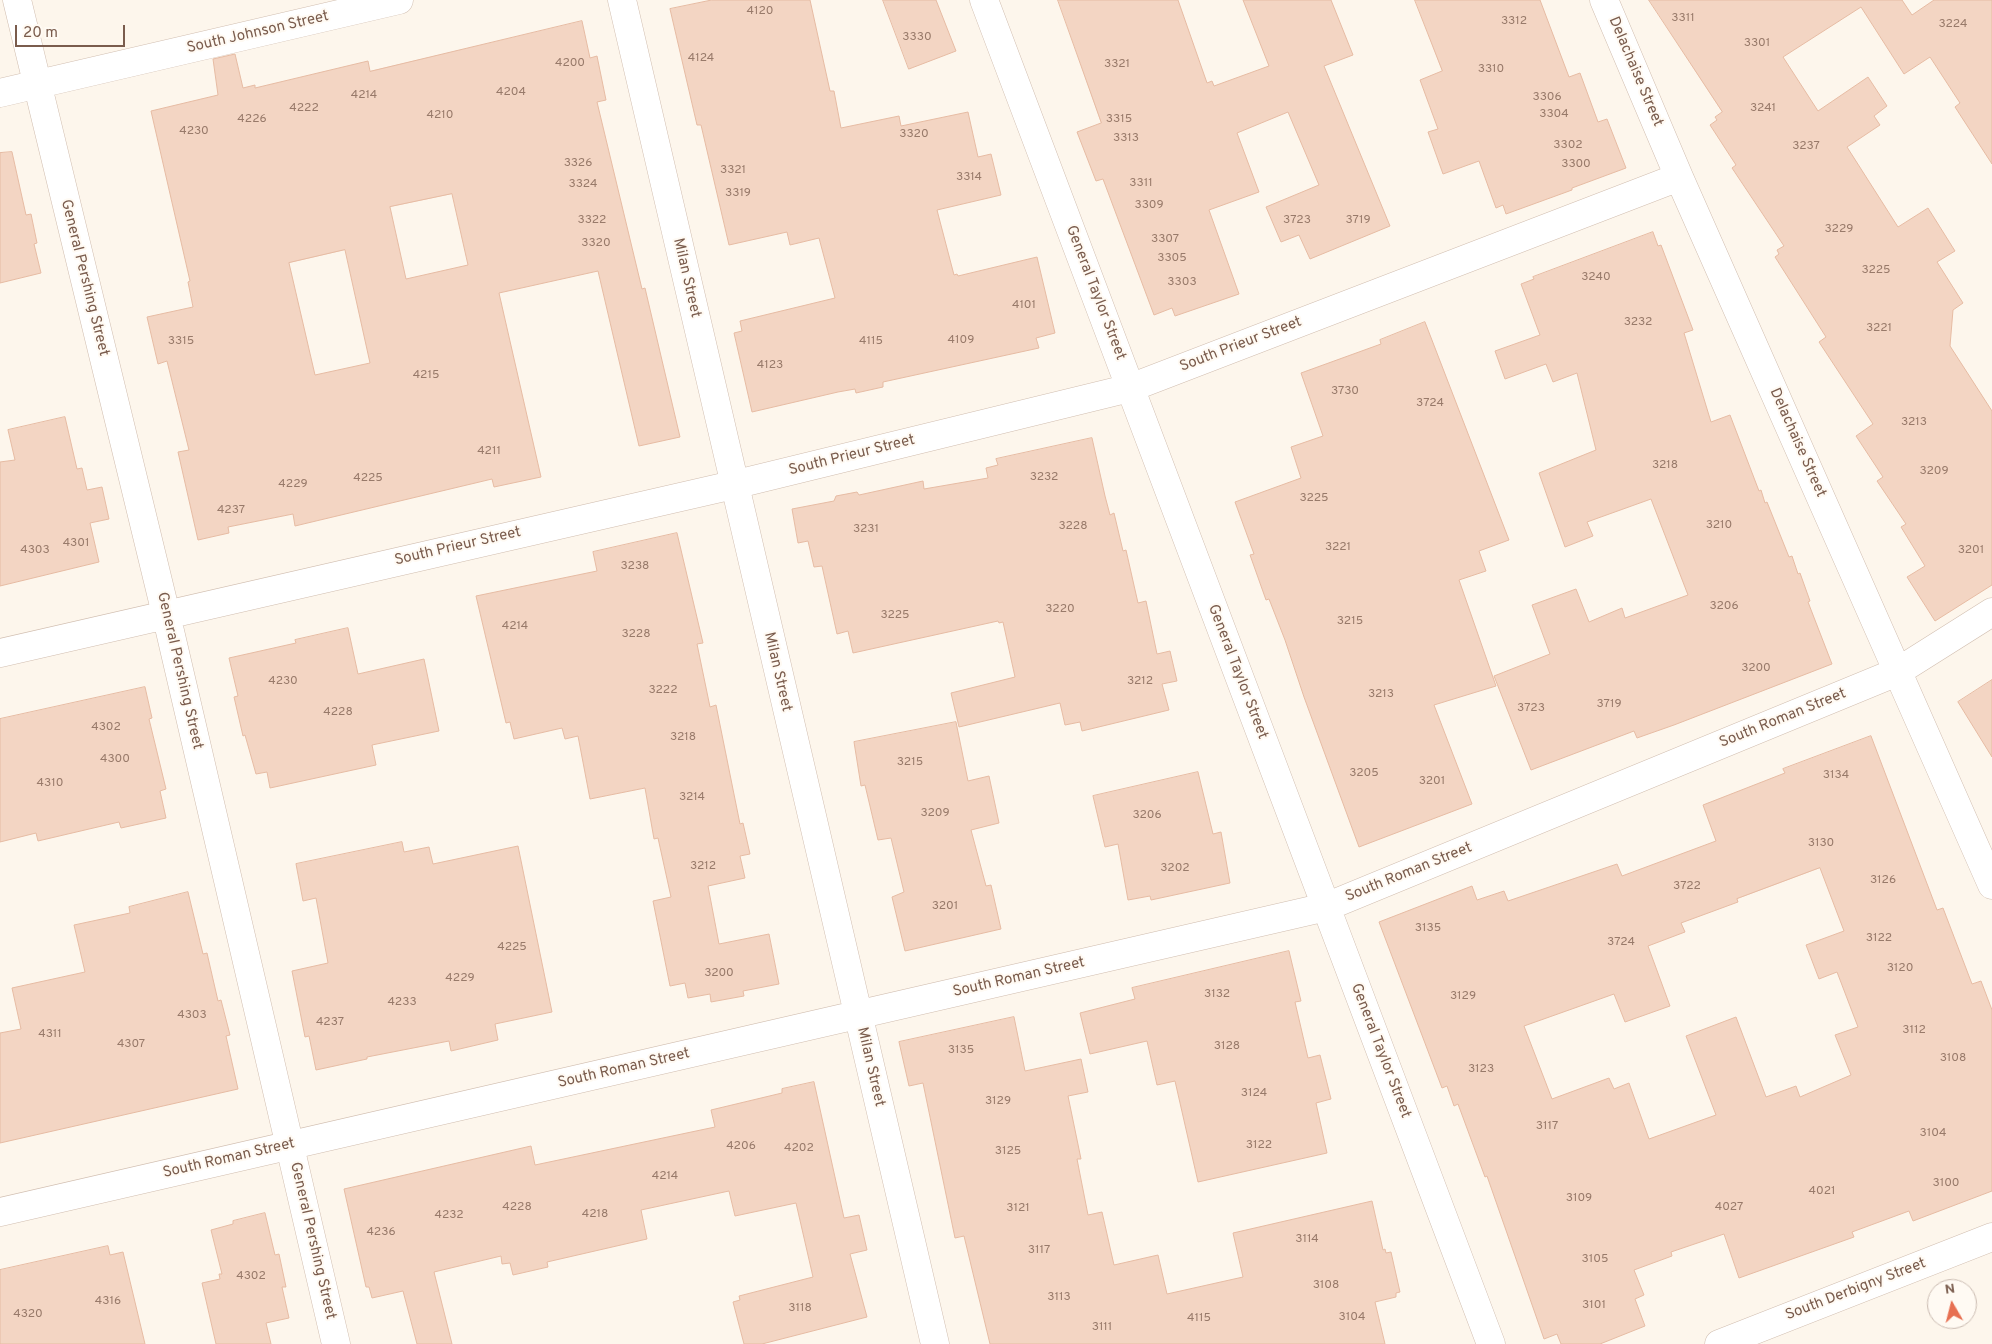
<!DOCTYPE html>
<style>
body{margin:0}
#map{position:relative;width:1992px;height:1344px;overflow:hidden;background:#fdf6ec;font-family:Overpass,sans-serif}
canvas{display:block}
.north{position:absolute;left:1927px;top:1279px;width:50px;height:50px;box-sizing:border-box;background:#fffaf3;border:1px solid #cabbb1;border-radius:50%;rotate:352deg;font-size:14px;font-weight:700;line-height:20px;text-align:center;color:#7a5c4d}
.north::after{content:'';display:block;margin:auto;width:18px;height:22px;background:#e76f51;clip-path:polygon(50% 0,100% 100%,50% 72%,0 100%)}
.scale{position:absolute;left:15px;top:25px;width:110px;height:22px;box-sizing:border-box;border:2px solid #7a5c4d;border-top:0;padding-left:6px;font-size:15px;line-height:18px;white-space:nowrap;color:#7a5c4d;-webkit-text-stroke:4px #fffaf3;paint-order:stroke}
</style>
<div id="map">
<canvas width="1992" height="1344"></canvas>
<div class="north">N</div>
<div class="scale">20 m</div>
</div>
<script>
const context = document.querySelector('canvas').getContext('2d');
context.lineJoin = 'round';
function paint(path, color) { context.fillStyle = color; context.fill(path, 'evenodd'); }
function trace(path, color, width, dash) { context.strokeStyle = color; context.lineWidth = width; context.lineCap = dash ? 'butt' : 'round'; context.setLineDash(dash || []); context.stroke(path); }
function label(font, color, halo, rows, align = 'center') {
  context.font = font + ' Overpass,sans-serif'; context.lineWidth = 4; context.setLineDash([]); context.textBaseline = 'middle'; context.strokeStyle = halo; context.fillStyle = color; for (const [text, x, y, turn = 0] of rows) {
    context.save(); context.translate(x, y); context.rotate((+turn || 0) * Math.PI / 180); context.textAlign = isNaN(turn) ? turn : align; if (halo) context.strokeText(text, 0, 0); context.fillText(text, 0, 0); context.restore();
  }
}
const building = new Path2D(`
 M712 0H810L830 91H834L841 128 899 116 901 126 968 112 978 157 991 154 1001 195 937 210 954 275 957 274 958 276 1037 257 1055 333 1036 338 1039 348 883 382V387L856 393 855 389 838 392 752 412 734 333 742 331 740 321 835 298 819 238 790 245 787 232 729 245 701 125H697L670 9Z
 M883 0H936L956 51 909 69Z
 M1058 0H1178L1207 83 1212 81 1214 86 1269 66 1243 0H1331L1353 55 1324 66 1390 226 1310 259 1299 235 1281 242 1266 207 1319 185 1288 112 1237 133 1259 192 1209 210 1239 294 1175 316 1172 308 1154 315 1103 179 1096 181 1077 132 1101 123Z
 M1415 0H1540L1569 77 1580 73 1598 122 1607 119 1626 168 1572 188V190L1506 214 1503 205 1496 208 1479 161 1443 174 1428 132 1438 129 1420 80 1442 71Z
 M1649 0H1902L1912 15 1934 0H1992V164L1955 107 1960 103 1930 57 1904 74 1861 7 1783 57 1818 111 1868 77 1887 106 1874 116 1880 125 1847 147 1898 227 1928 208 1955 251 1937 262 1963 303 1953 310 1950 346 1992 411V585L1935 621 1907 577 1925 566 1901 527 1906 524 1877 481 1883 477 1856 436 1873 424 1819 342 1826 337 1775 257 1779 254 1777 250 1784 246 1732 168 1736 165 1710 125 1717 120 1715 117 1722 112Z
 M582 21 590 58 597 56 606 100 597 102 642 289 645 288 680 437 639 446 598 271 499 293 541 477 494 487 492 479 295 526 293 514 228 527 229 533 198 540 178 452 189 450 167 361 158 364 147 317 193 307 188 282 190 281 151 111 218 95 213 59 235 54 243 88 255 85V88L368 61 370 71ZM452 194 468 265 406 279 390 207ZM345 250 370 363 315 375 289 263Z
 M12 152 26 215 31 214 37 243 34 244 41 273 0 283V153Z
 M1653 232 1658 246 1661 245 1693 330 1684 333 1711 422 1730 415 1759 491 1761 490 1765 503 1767 502 1789 557 1792 556 1798 574 1800 573 1810 601 1808 602 1832 664 1674 725 1637 738 1634 731 1531 770 1494 676 1550 654 1532 605 1576 589 1589 622 1622 608 1625 618 1688 595 1651 499 1587 522 1593 536 1565 547 1539 473 1596 450 1577 373 1553 382 1546 364 1505 379 1495 351 1540 335 1521 284 1534 279 1533 277Z
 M1425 322 1509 540 1479 551 1486 571 1459 580 1496 686 1434 705 1472 804 1359 847 1304 697 1285 640 1269 599 1266 600 1250 555 1254 554 1235 502 1301 478 1291 447 1323 436 1301 373 1381 344 1380 340Z
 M65 417 77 469 82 468 87 490 102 487 109 519 90 523 99 562 0 586V462L15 460 8 430Z
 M1092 438 1105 496 1110 515 1114 513 1123 551 1126 550 1138 603 1146 601 1157 654 1170 651 1177 681 1162 684 1169 710 1082 731 1080 722 1065 725 1060 703 959 727 951 693 1015 677 1003 622 999 623 998 621 853 653 848 631 837 634 822 566 814 567 808 541 798 543 792 509 834 501 836 496 857 492 859 495 923 481 924 489 988 478 986 468 998 465 996 459Z
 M677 533 703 643 697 644 710 707 716 705 740 824 743 823 750 854 740 856 745 878 708 886 719 944 769 934 779 984 743 991 744 996 711 1002 710 994 688 998 685 983 670 986 653 901 671 897 658 838 654 839 645 788 590 799 578 736 565 739 562 728 514 739 510 722 506 723 476 596 597 571 593 552Z
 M348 628 358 674 424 659 439 731 372 745 376 765 270 788 267 772 256 774 245 735 243 736 234 697 238 696 229 658 296 643 295 640Z
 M1992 680V757L1958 702Z
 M145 687 152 718 149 719 166 789 160 791 166 818 121 828 119 822 38 841 36 833 0 842V719Z
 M956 722 968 781 989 776 999 823 971 830 986 886 991 885 1001 929 905 951 892 897 904 892 891 838 878 840 865 785 861 786 854 742Z
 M1871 736 1937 910 1943 908 1972 984 1981 981 1992 1010V1191L1913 1221 1909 1211 1852 1232 1854 1237 1739 1278 1724 1234 1671 1252 1672 1256 1634 1270 1644 1295 1635 1299 1645 1326 1600 1344H1561L1557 1334 1544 1339 1487 1176 1485 1177 1458 1104 1454 1106 1447 1086 1442 1088 1379 922 1472 886 1477 900 1504 891 1508 901 1617 864 1622 876 1716 841 1703 805 1785 773 1783 769ZM1820 868 1844 931 1806 945 1819 979 1837 972 1858 1027 1835 1035 1851 1075 1800 1097 1796 1086 1766 1097 1736 1017 1686 1036 1716 1115 1649 1139 1629 1083 1614 1089 1609 1078 1552 1099 1524 1026 1614 994 1625 1022 1670 1006 1648 946 1685 932 1681 923 1738 902 1737 899Z
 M1198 772 1213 834 1221 832 1230 883 1151 900 1150 896 1128 900 1118 844 1105 847 1093 796Z
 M402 842 404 852 429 847 433 864 518 846 552 1012 495 1024 498 1040 451 1051 449 1041 367 1057V1059L316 1070 309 1036 305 1037 292 971 328 963 316 898 303 901 296 864Z
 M188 892 203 954 207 953 218 1001 221 1000 230 1035 226 1036 238 1089 0 1143V1033L21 1029 12 988 85 972 74 925 130 913 129 907Z
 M1289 951 1301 1001 1295 1002 1308 1058 1320 1055 1331 1099 1316 1103 1327 1153 1198 1182 1175 1081 1157 1085 1147 1041 1090 1054 1080 1013 1135 999 1132 988Z
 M1014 1017 1025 1071 1081 1059 1088 1092 1068 1096 1081 1159H1077L1088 1215 1102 1212 1114 1265 1158 1255 1167 1294 1243 1277 1233 1233 1372 1201 1383 1250 1385 1249 1386 1253 1391 1252 1400 1292 1396 1293V1297L1375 1302 1385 1344H990L964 1236 955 1238 923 1083 909 1086 899 1042Z
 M814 1082 844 1218 859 1215 867 1250 850 1254 867 1317 762 1344H744L733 1302 740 1300 739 1296 813 1277 796 1203 735 1216 729 1191 641 1210 647 1239 547 1262 548 1267 513 1275 510 1263 502 1264 501 1256 434 1272 452 1344H417L403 1291 372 1298 369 1287H366L344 1189 531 1146 535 1165 715 1127 711 1110 782 1093V1089Z
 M265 1213 275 1255 279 1254 286 1287H282L289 1318 266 1323 271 1344H216L202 1283 220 1279 219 1274H222L211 1230 233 1224V1221Z
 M108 1246 110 1255 123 1252 145 1344H0V1270Z`);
const minor = new Path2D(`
 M17 0 166 614 336 1344
 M622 0 935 1344
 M984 0 1491 1344
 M1604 0 1679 177 1992 885
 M0 93 399 0
 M0 653 733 485 1130 388 1679 177
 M0 1212 1326 907 1897 672 1992 612
 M1719 1344 1992 1237`);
const numberNames = [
 ["4120",760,12],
 ["3311",1683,19],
 ["3312",1514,22],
 ["3224",1953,25],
 ["3330",917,38],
 ["3301",1757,44],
 ["4124",701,59],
 ["4200",570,64],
 ["3321",1117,65],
 ["3310",1491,70],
 ["4204",511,93],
 ["4214",364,96],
 ["3306",1547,98],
 ["4222",304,109],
 ["3241",1763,109],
 ["3304",1554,115],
 ["4210",440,116],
 ["4226",252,120],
 ["3315",1119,120],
 ["4230",194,132],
 ["3320",914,135],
 ["3313",1126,139],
 ["3302",1568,146],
 ["3237",1806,147],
 ["3326",578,164],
 ["3300",1576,165],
 ["3321",733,171],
 ["3314",969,178],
 ["3311",1141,184],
 ["3324",583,185],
 ["3319",738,194],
 ["3309",1149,206],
 ["3322",592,221],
 ["3723",1297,221],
 ["3719",1358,221],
 ["3229",1839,230],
 ["3307",1165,240],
 ["3320",596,244],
 ["3305",1172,259],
 ["3225",1876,271],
 ["3240",1596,278],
 ["3303",1182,283],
 ["4101",1024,306],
 ["3232",1638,323],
 ["3221",1879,329],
 ["4109",961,341],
 ["3315",181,342],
 ["4115",871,342],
 ["4123",770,366],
 ["4215",426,376],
 ["3730",1345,392],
 ["3724",1430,404],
 ["3213",1914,423],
 ["4211",489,452],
 ["3218",1665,466],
 ["3209",1934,472],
 ["3232",1044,478],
 ["4225",368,479],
 ["4229",293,485],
 ["3225",1314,499],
 ["4237",231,511],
 ["3210",1719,526],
 ["3228",1073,527],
 ["3231",866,530],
 ["4301",76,544],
 ["3221",1338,548],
 ["4303",35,551],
 ["3201",1971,551],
 ["3238",635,567],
 ["3206",1724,607],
 ["3220",1060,610],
 ["3225",895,616],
 ["3215",1350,622],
 ["4214",515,627],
 ["3228",636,635],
 ["3200",1756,669],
 ["4230",283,682],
 ["3212",1140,682],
 ["3222",663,691],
 ["3213",1381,695],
 ["3719",1609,705],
 ["3723",1531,709],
 ["4228",338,713],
 ["4302",106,728],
 ["3218",683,738],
 ["4300",115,760],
 ["3215",910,763],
 ["3205",1364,774],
 ["3134",1836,776],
 ["3201",1432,782],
 ["4310",50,784],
 ["3214",692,798],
 ["3209",935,814],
 ["3206",1147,816],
 ["3130",1821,844],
 ["3212",703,867],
 ["3202",1175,869],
 ["3126",1883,881],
 ["3722",1687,887],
 ["3201",945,907],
 ["3135",1428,929],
 ["3122",1879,939],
 ["3724",1621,943],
 ["4225",512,948],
 ["3120",1900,969],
 ["3200",719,974],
 ["4229",460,979],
 ["3132",1217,995],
 ["3129",1463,997],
 ["4233",402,1003],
 ["4303",192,1016],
 ["4237",330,1023],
 ["3112",1914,1031],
 ["4311",50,1035],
 ["4307",131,1045],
 ["3128",1227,1047],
 ["3135",961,1051],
 ["3108",1953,1059],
 ["3123",1481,1070],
 ["3124",1254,1094],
 ["3129",998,1102],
 ["3117",1547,1127],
 ["3104",1933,1134],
 ["3122",1259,1146],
 ["4206",741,1147],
 ["4202",799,1149],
 ["3125",1008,1152],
 ["4214",665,1177],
 ["3100",1946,1184],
 ["4021",1822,1192],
 ["3109",1579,1199],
 ["4228",517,1208],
 ["4027",1729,1208],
 ["3121",1018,1209],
 ["4218",595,1215],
 ["4232",449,1216],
 ["4236",381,1233],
 ["3114",1307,1240],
 ["3117",1039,1251],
 ["3105",1595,1260],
 ["4302",251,1277],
 ["3108",1326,1286],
 ["3113",1059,1298],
 ["4316",108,1302],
 ["3101",1594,1306],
 ["3118",800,1309],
 ["4320",28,1315],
 ["3104",1352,1318],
 ["4115",1199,1319],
 ["3111",1102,1328]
];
const streetNames = [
 ["South Johnson Street",258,33,-13],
 ["Delachaise Street",1635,72,67],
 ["General Pershing Street",84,278,76],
 ["Milan Street",686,278,77],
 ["General Taylor Street",1095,293,69],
 ["South Prieur Street",1241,345,-21],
 ["Delachaise Street",1797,443,66],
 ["South Prieur Street",852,456,-14],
 ["South Prieur Street",458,547,-13],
 ["General Pershing Street",179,671,77],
 ["Milan Street",777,672,77],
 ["General Taylor Street",1237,672,69],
 ["South Roman Street",1783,719,-22],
 ["South Roman Street",1409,873,-22],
 ["South Roman Street",1019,978,-13],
 ["General Taylor Street",1380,1051,69],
 ["Milan Street",870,1067,77],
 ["South Roman Street",624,1069,-13],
 ["South Roman Street",229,1159,-13],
 ["General Pershing Street",312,1241,77],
 ["South Derbigny Street",1856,1290,-21]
];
paint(building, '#f3d5c3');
trace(building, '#e6bba3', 1);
trace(minor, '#d1beb0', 29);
trace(minor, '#fff', 28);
label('12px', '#987a6a', null, numberNames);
label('15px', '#7a5c4d', '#fffaf3', streetNames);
</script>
